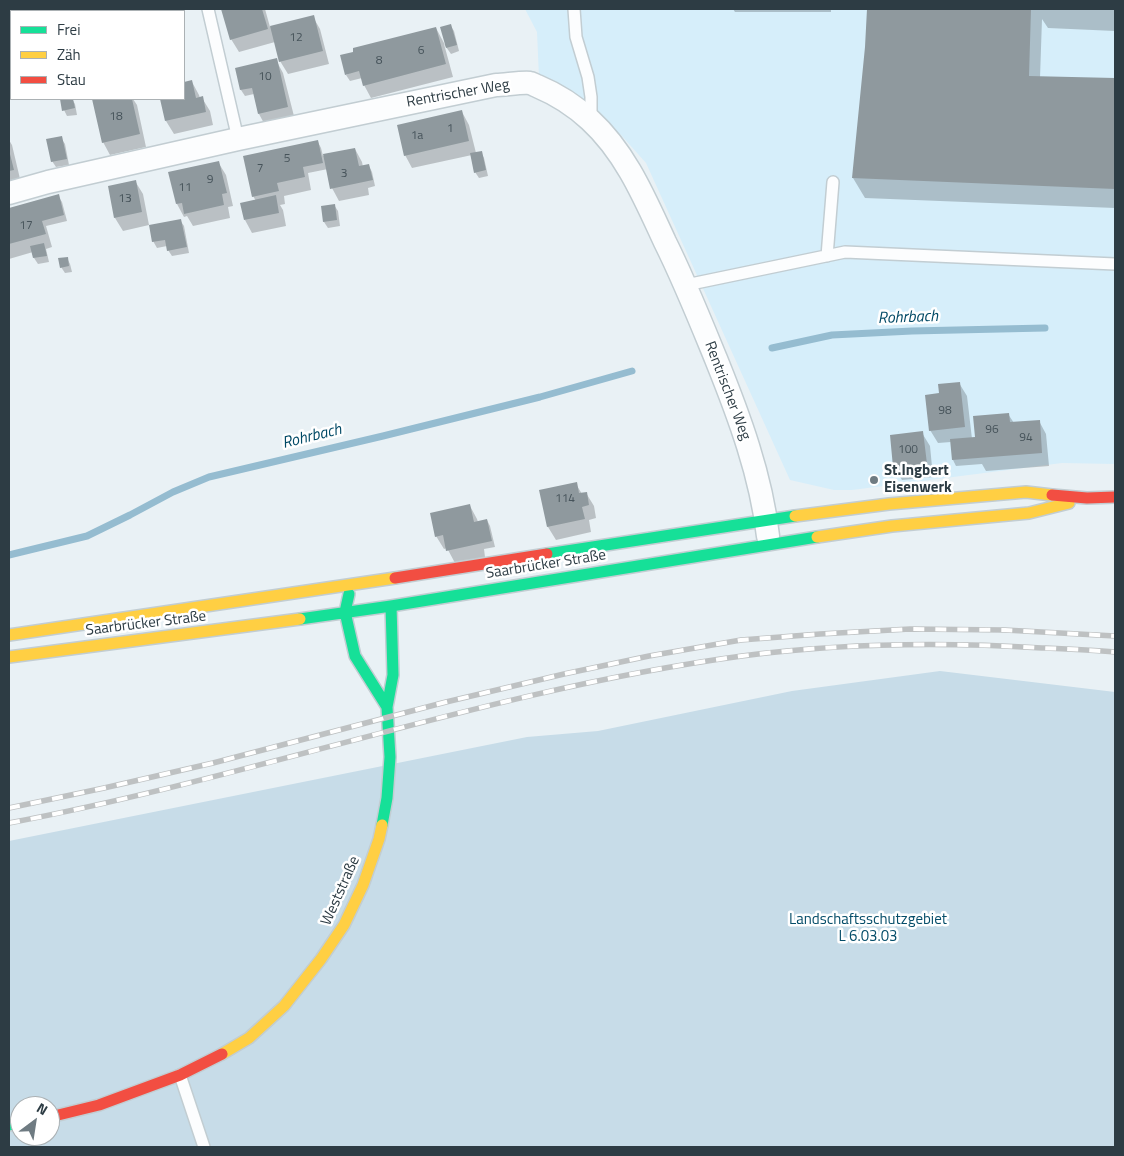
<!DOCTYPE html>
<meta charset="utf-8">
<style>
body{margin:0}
#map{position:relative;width:1124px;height:1156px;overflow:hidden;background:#e9f1f5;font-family:"Titillium Web",sans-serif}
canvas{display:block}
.frame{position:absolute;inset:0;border:10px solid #2d3c44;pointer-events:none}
.legend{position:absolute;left:10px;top:10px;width:175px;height:90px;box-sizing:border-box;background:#fff;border:1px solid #abb1b4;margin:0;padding:6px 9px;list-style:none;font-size:15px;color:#2d3c44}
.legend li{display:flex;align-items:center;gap:10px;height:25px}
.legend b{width:25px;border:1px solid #abb1b4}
.north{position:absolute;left:10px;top:1096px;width:50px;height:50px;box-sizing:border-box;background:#fff;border:1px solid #abb1b4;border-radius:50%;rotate:31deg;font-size:14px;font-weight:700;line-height:20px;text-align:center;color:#2d3c44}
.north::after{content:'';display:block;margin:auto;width:18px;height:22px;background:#6f7b82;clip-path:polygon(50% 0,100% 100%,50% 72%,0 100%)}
</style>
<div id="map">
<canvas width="1124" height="1156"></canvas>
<div class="frame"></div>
<ul class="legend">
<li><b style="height:6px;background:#16e098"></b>Frei</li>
<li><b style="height:6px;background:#ffcf43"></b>Zäh</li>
<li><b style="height:6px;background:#f24e42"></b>Stau</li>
</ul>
<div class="north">N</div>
</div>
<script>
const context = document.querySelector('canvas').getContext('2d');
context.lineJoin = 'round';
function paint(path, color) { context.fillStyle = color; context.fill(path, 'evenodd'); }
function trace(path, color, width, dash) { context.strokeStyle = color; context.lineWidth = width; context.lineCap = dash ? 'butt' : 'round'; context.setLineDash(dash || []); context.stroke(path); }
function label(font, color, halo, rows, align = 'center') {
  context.font = font + ' "Titillium Web",sans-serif'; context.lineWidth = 5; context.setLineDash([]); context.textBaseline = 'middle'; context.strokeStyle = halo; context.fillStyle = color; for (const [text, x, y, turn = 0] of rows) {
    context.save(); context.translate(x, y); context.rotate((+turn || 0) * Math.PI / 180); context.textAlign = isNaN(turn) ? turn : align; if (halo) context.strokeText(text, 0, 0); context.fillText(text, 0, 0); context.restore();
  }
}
const built = new Path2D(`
 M525 9H1115V464L1062 463 852 490H834L790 480 646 163 621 135 585 107 539 77 537 32Z`);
const green = new Path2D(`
 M9 9H132L131 11H11V54L9 55Z
 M940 671 1115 692V1147H9V841L527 737 598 731 792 691ZM20 1106H50V1136H20Z`);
const shadow = new Path2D(`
 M223 9H265L270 27 313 17 320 29 329 64 288 74 280 61 275 42 239 52 231 39Z
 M733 9H831V12H735Z
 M868 9H1115V31L1048 28 1042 19 1040 78 1115 80V208L865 198 853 178 866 47Z
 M450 25 454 31 459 51 451 54 444 44 453 77 371 98 364 85 362 78 350 81 346 75 436 28 445 45Z
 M276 60 283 73 295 120 266 127 259 114 254 94 245 96 241 90 236 69Z
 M192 82 199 95 200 98H202L210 111 213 125 174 134 166 121 161 99H184V83Z
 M72 99 75 104 77 115 67 116 64 110 62 100Z
 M94 99H133L137 105 146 147 110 155 103 142Z
 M462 112 469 125 476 153 481 152 484 158 488 176 479 178 475 172 472 155 412 168 405 155Z
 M61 138 65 144 69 165 56 167 52 161Z
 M9 140 12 145 21 183 9 186Z
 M318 142 321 148 323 156 355 149 362 162 363 167 369 166 372 172 375 186 368 188 369 195 339 201 332 188 328 169 308 173 311 190 284 196 285 204 280 205 283 210 286 226 252 233 245 220 256 201 253 196Z
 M218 162 226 175 233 206 228 207 230 218 193 226 187 216 184 217 177 204 170 173Z
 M135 181 143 194 149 225 123 231 115 218 109 187Z
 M58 196 62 202 67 221 46 226 52 247 46 249 49 262 38 264 34 258 33 252 9 259V209Z
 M334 205 338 211 340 226 328 228 324 222 322 207Z
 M180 220 184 226 189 253 172 256 168 250 167 246 157 248 153 241Z
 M67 258 70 264 72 272 65 273 61 267Z
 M959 383 967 396 972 439H974L1008 414 1014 423 1039 421 1046 434 1049 466 986 471 982 464 956 466 953 460 951 442 938 443 930 430 941 394Z
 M922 433 930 446 933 477 902 480 894 467 891 436Z
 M576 484 582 494 586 493 594 506 596 518 589 520 591 532 556 540 548 527 540 491Z
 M470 506 477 519 478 522 487 520 490 526 495 547 484 549 485 557 455 563 447 548 444 549 436 536Z`);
const stream = new Path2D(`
 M772 348 832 335 912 331 1045 328
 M9 555 87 536 130 515 173 492 209 477 383 436 540 397 632 371`);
const building = new Path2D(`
 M221 9H262L268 29 230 40Z
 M867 9H1031L1029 76 1115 78V189L852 178 865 47Z
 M314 15 323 51 279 62 270 26Z
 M451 24 457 45 446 48 440 27Z
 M436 27 446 64 363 86 359 71 345 75 340 55 353 52V48Z
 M277 58 288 107 258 114 252 88 240 90 235 68Z
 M192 80 196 98 203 96 206 112 165 121 160 99H184V82Z
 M60 99H73L75 108 62 111Z
 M92 99H132L140 134 102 143Z
 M462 110 469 141 404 156 397 125Z
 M62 136 67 159 51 162 46 139Z
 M318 140 323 163 303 167 305 177 277 183 279 191 252 197 243 156Z
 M355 148 359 166 369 164 373 180 330 189 323 154Z
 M9 150 14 170 9 171Z
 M482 151 486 170 474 173 470 153Z
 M219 161 227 193 222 194 224 205 184 214 182 203 176 204 168 172Z
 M136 180 142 212 114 218 108 186Z
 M59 194 64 215 42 221 46 234 9 244V208Z
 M276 195 279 213 244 220 240 203Z
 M335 204 337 220 323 222 321 206Z
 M181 219 187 247 167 251 165 240 152 242 149 225Z
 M44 243 47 256 33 258 30 246Z
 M68 257 69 266 60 268 58 258Z
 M960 382 965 427 929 431 925 395 939 393 938 384Z
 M1009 413 1010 422 1040 420 1042 453 952 460 950 439 975 437 973 416Z
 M923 431 927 464 893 467 890 435Z
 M577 482 579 493 587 492 589 505 582 507 585 519 547 527 539 490Z
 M470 504 474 522 487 519 492 541 446 551 443 535 435 537 430 513Z`);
const lane = new Path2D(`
 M208 9 238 139
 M574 9 576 37 588 77 591 97V120
 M827 256 833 182
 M686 285 845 252 1115 264
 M180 1075 204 1147`);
const street = new Path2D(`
 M9 193 48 182 238 139 496 85C504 85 522 82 530 83 532 83 534 85 537 86 556 94 575 106 590 120 626 153 645 199 665 242 684 280 700 320 716 359 739 416 761 475 768 536`);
const fast = new Path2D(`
 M547 554 795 516
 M349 594 345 612 355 656 387 707
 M300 619 391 606 817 537
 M382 825 387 798 390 757 387 707 393 675 391 606
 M9 1125 20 1122`);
const slow = new Path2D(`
 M795 516 889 504 1026 492 1052 495
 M817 537 892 526 1029 513 1069 503
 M9 635 395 578
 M9 657 300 619
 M222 1054 249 1038 284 1006 321 959 344 925 363 885 379 839 382 825`);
const jam = new Path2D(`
 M1052 495 1087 498 1115 497
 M395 578 547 554
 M50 1117 99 1105 180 1075 222 1054`);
const rail = new Path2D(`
 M9 808 104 788 213 763 446 702 564 674 649 656 741 640 820 634 910 629 1005 630 1115 636
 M9 823C255 777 494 689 742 656 842 643 942 642 1042 648 1066 649 1091 650 1115 652`);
const markers = [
 [874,480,5,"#6f7b82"]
];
const numberNames = [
 ["12",296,38],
 ["6",421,51],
 ["8",379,61],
 ["10",265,77],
 ["18",116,117],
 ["1",450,129],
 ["1a",417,136],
 ["5",287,159],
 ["7",260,169],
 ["3",344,174],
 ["9",210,180],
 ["11",185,188],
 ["13",125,199],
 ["17",26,226],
 ["98",945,411],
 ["96",992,430],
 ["94",1026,438],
 ["100",908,450],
 ["114",565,499]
];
const streetNames = [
 ["Rentrischer Weg",458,94,-10],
 ["Rentrischer Weg",727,391,69],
 ["Saarbrücker Straße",546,565,-9],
 ["Saarbrücker Straße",146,624,-7],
 ["Weststraße",341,891,-66]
];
const poiNames = [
 ["St.Ingbert",884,471],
 ["Eisenwerk",884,488]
];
const parkNames = [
 ["Landschaftsschutzgebiet",868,920],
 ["L 6.03.03",868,937]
];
const waterNames = [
 ["Rohrbach",908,318,-2],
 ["Rohrbach",312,437,-14]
];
paint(built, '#d6eefa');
paint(green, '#c7dce8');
paint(shadow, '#0003');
trace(stream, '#95bcd0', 7);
paint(building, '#8f999e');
trace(lane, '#c2cdd2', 14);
trace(street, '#c2cdd2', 25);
trace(fast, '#c2cdd2', 14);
trace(slow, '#c2cdd2', 14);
trace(jam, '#c2cdd2', 14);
trace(lane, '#fcfdfe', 11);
trace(street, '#fcfdfe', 22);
trace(fast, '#16e098', 11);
trace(slow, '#ffcf43', 11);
trace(jam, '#f24e42', 11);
trace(rail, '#bec1c2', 5.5);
trace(rail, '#fff', 4, [11]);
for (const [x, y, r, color] of markers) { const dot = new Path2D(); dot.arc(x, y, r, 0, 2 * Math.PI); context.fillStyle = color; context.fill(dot); trace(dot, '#fff', 2); }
label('12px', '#46535a', null, numberNames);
label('15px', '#2d3c44', '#fff', streetNames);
label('bold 15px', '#2d3c44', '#fff', poiNames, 'left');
label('15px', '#054d69', '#fff', parkNames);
label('italic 16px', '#004965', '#fff', waterNames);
</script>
